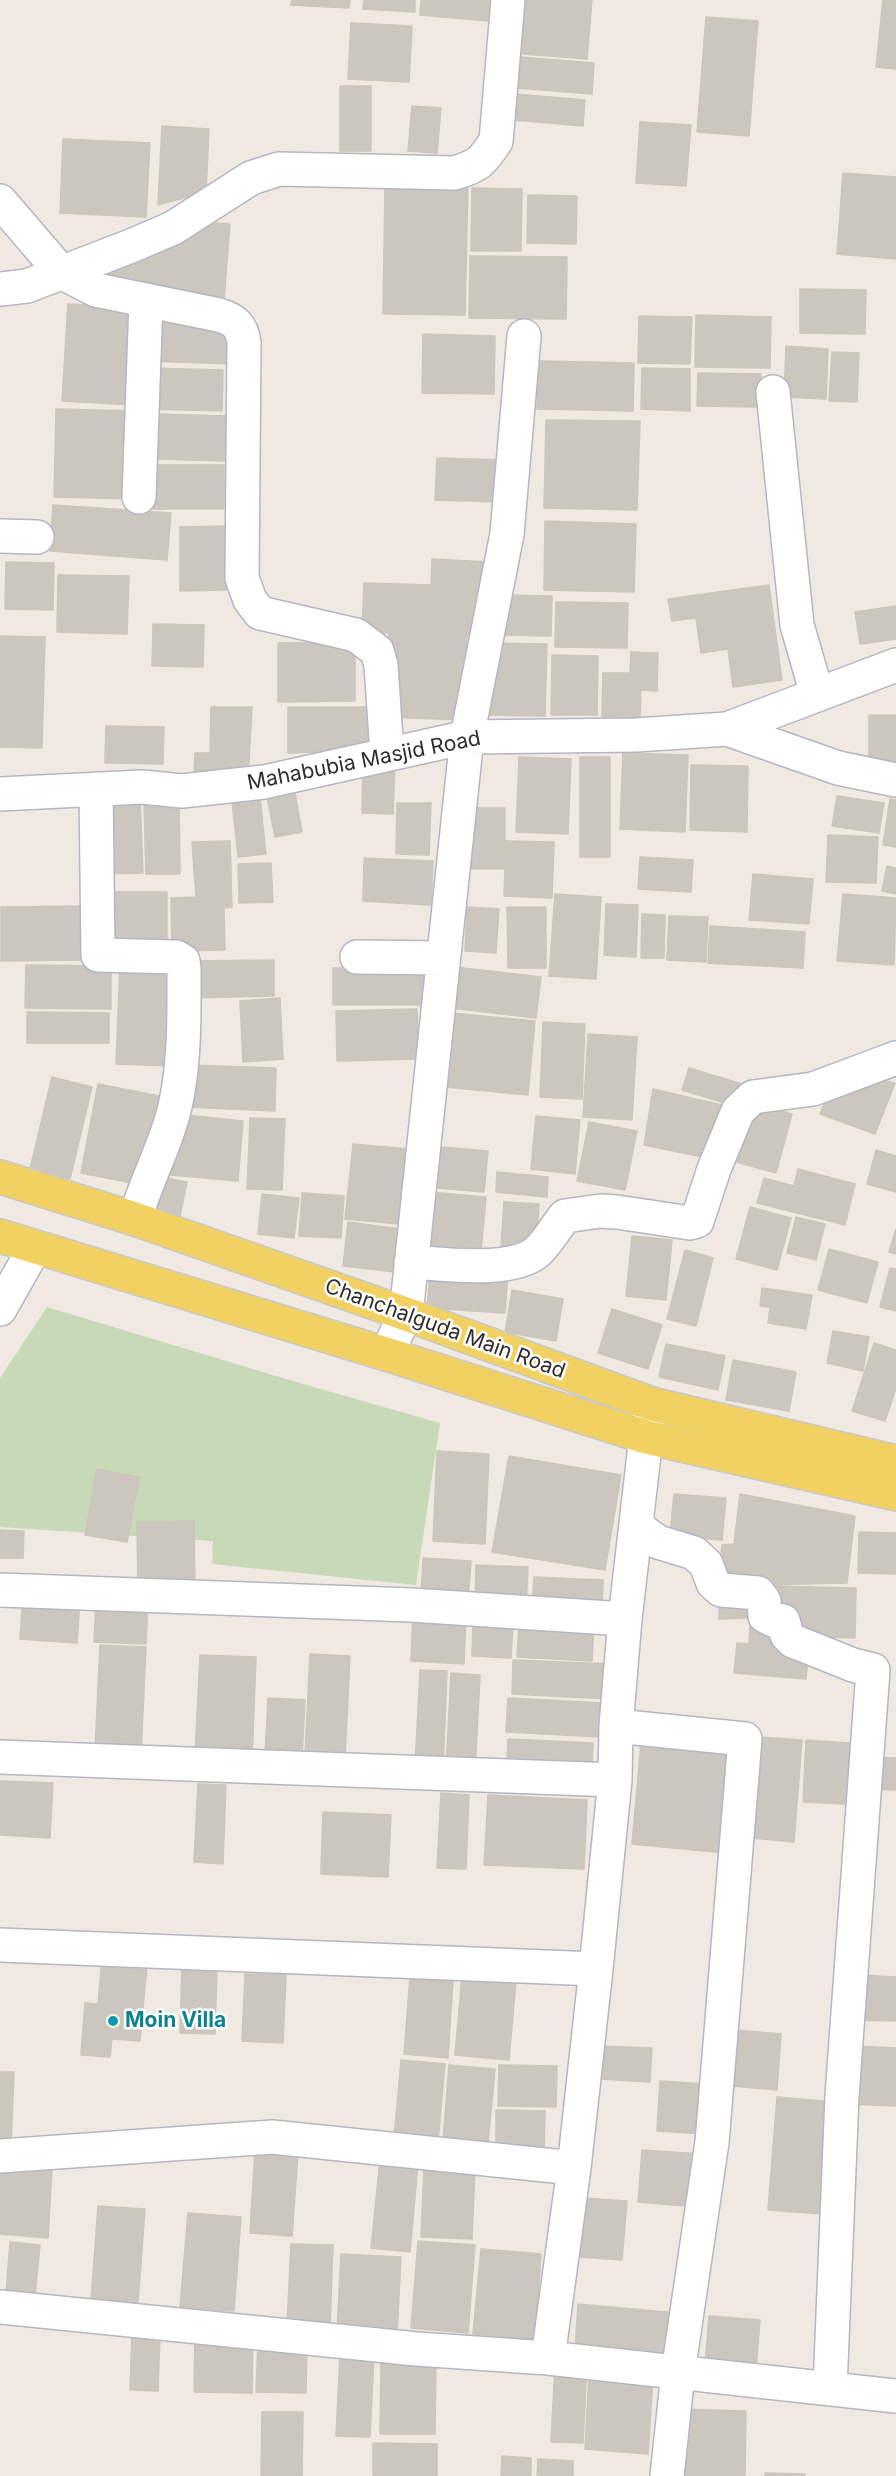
<!DOCTYPE html>
<style>
body{margin:0}
canvas{display:block;background:#efe9e1}
</style>
<canvas width="896" height="2476"></canvas>
<script>
const context = document.querySelector('canvas').getContext('2d');
context.lineJoin = 'round';
function paint(path, color) { context.fillStyle = color; context.fill(path, 'evenodd'); }
function trace(path, color, width, dash) { context.strokeStyle = color; context.lineWidth = width; context.lineCap = dash ? 'butt' : 'round'; context.setLineDash(dash || []); context.stroke(path); }
function label(font, color, halo, rows, align = 'center') {
  context.font = font + ' Inter,sans-serif'; context.lineWidth = 5; context.setLineDash([]); context.textBaseline = 'middle'; context.strokeStyle = halo; context.fillStyle = color; for (const [text, x, y, turn = 0] of rows) {
    context.save(); context.translate(x, y); context.rotate((+turn || 0) * Math.PI / 180); context.textAlign = isNaN(turn) ? turn : align; if (halo) context.strokeText(text, 0, 0); context.fillText(text, 0, 0); context.restore();
  }
}
const cemetery = new Path2D(`
 M47 1307 286 1379 440 1423 416 1585 212 1564 213 1541 0 1527V1378Z`);
const building = new Path2D(`
 M292 0H350L349 8 291 5Z
 M364 0H415V12L363 9Z
 M421 0H503L501 22 420 15Z
 M516 0H592L587 59 512 53Z
 M883 0 896 1V69L876 67Z
 M706 17 758 21 749 136 697 132Z
 M351 23 412 26 409 82 348 79Z
 M507 56 594 63 592 94 504 87Z
 M340 86H371V151H340Z
 M504 93 585 100 583 126 502 119Z
 M412 106 441 108 437 153 408 151Z
 M640 122 691 125 686 186 636 183Z
 M162 126 209 129 206 192 158 205Z
 M63 139 150 143 146 217 60 213Z
 M843 173 896 177V259L837 254Z
 M385 184 468 185 465 315 383 314Z
 M472 188 522 189 521 251H471Z
 M528 195 577 196 576 244 527 243Z
 M195 222 230 224 224 300 107 290V260Z
 M470 256 567 257 566 319 469 318Z
 M800 289 866 290 865 334 800 333Z
 M68 304 140 307 135 405 62 401Z
 M149 306 226 326 231 364 147 361Z
 M696 315 771 317 770 368 695 367Z
 M639 316 692 317 690 364 638 363Z
 M423 334 495 336 494 394 422 393Z
 M786 346 828 349 826 399 784 397Z
 M832 352 859 353 857 402 829 401Z
 M539 361 634 363 633 411 537 409Z
 M148 368 223 370 222 411 147 409Z
 M642 368 690 369V411L641 409Z
 M698 373 761 374V407L697 406Z
 M56 409 137 411 135 499 54 497Z
 M154 414 227 416 226 461 153 459Z
 M546 420 640 421 637 510 544 508Z
 M437 458 502 460 500 502 435 500Z
 M146 465H224V509H146Z
 M53 505 171 513 167 560 50 551Z
 M545 521 636 524 634 592 544 590Z
 M226 526V590L180 591V527Z
 M432 559 489 562 486 637 467 635 464 720 386 717 389 633 362 632 364 583 431 585Z
 M6 562 54 563 53 610 5 609Z
 M58 575 129 576 127 634 57 632Z
 M769 585 782 680 733 687 728 649 701 653 696 618 672 621 668 599Z
 M501 595 552 596 551 636 500 635Z
 M556 602 628 603 627 648 555 647Z
 M896 606V639L860 644 855 612Z
 M153 624 204 625 203 667 152 666Z
 M0 636 45 637 42 748 0 747Z
 M355 642V701L278 702V643Z
 M488 643 547 644 545 716 487 715Z
 M631 652 658 653 657 691 641 690 640 717H602L603 673H630Z
 M552 655 598 656 597 715H551Z
 M211 707H252L248 779 194 776 195 753H210Z
 M288 707H373V750L288 753Z
 M869 715H896V770L869 769Z
 M106 726 164 727 163 764 105 763Z
 M623 753 688 755 685 832 620 829Z
 M519 757 571 759 568 834 516 832Z
 M580 757H610V857H580Z
 M363 761H395L393 814 362 813Z
 M691 765 748 766 747 832 690 830Z
 M294 787 302 832 275 837 266 792Z
 M837 796 884 803 879 833 832 826Z
 M140 797 143 873 103 874 100 798Z
 M260 798 266 854 238 857 232 801Z
 M890 799 896 800V847L883 845Z
 M179 800 180 874H146L144 801Z
 M397 803H431L429 855 396 854Z
 M469 808H505V869H469Z
 M828 835 878 837 876 883 826 882Z
 M230 841 232 907 224 908 225 950 172 951 171 898 196 897 192 842Z
 M506 841 554 842 552 898 504 896Z
 M640 857 693 860 691 892 638 889Z
 M364 858 433 861 431 905 363 901Z
 M271 863 273 902 239 903 238 864Z
 M887 866 896 868V894L882 891Z
 M753 874 813 879 809 924 749 920Z
 M103 892H167V953L102 952Z
 M555 894 601 897 596 979 549 976Z
 M843 894 896 898 894 965 837 961Z
 M606 904 638 905 636 957 604 955Z
 M86 906V960L1 961V907Z
 M467 907 499 909 496 953 465 951Z
 M507 907H546V968H508Z
 M642 914 665 915 664 958H641Z
 M669 916 708 917 706 962 667 960Z
 M710 926 805 932 803 968 708 963Z
 M274 960V996L190 998 188 961Z
 M120 963 177 964 174 1066 116 1064Z
 M26 965 111 966V1009L25 1008Z
 M447 966 541 977 536 1018 442 1007Z
 M333 968H424V1005H333Z
 M280 998 283 1059 243 1062 240 1001Z
 M417 1009 418 1059 337 1061 336 1011Z
 M27 1012 109 1013V1043H27Z
 M441 1012 535 1021 528 1095 435 1086Z
 M543 1022 585 1024 582 1099 540 1097Z
 M588 1034 637 1037 632 1120 583 1117Z
 M188 1065 276 1068 275 1111 186 1107Z
 M689 1068 742 1084 735 1106 682 1090Z
 M859 1075 895 1083 875 1134 820 1114 830 1089Z
 M52 1077 92 1087 70 1179 30 1169Z
 M98 1084 159 1096 142 1185 81 1173Z
 M653 1089 730 1107 718 1160 644 1145Z
 M753 1103 792 1114 776 1173 736 1162Z
 M176 1114 243 1121 238 1181 171 1175Z
 M536 1116 580 1120 575 1174 531 1169Z
 M250 1118 285 1119 282 1190 247 1189Z
 M589 1122 637 1131 625 1190 577 1181Z
 M353 1144 407 1149 400 1224 345 1219Z
 M429 1146 488 1151 484 1192 425 1187Z
 M876 1150 896 1156V1192L867 1184Z
 M798 1169 855 1184 845 1225 757 1203 764 1178 794 1186Z
 M497 1172 548 1177 547 1197 496 1192Z
 M150 1175 187 1182 180 1216 144 1210Z
 M427 1192 486 1197 480 1263 421 1259Z
 M302 1193 344 1196 341 1238 299 1236Z
 M262 1194 299 1198 294 1238 258 1234Z
 M504 1202 539 1204 536 1249 501 1247Z
 M750 1207 791 1218 777 1270 736 1259Z
 M796 1217 825 1224 816 1260 787 1253Z
 M348 1222 400 1229 395 1272 343 1266Z
 M896 1229V1254L889 1252Z
 M632 1236 672 1240 666 1300 626 1296Z
 M829 1249 878 1262 867 1303 818 1290Z
 M685 1250 713 1258 696 1326 667 1319Z
 M431 1265 508 1271 505 1313 427 1308Z
 M890 1268 896 1269V1311L880 1307Z
 M762 1288 812 1295 806 1329 768 1323 770 1307 760 1306Z
 M512 1290 563 1299 556 1341 505 1332Z
 M612 1309 662 1325 648 1369 598 1353Z
 M833 1331 869 1337 863 1371 827 1363Z
 M874 1343 896 1350V1388L885 1421 852 1411Z
 M666 1344 725 1356 718 1390 659 1377Z
 M733 1360 796 1372 789 1411 726 1400Z
 M437 1451 489 1454 485 1544 433 1541Z
 M509 1456 621 1475 605 1570 492 1552Z
 M97 1469 139 1477 127 1542 85 1535Z
 M674 1494 726 1498 722 1540 670 1536Z
 M740 1494 855 1516 847 1583 718 1586 722 1545 734 1544Z
 M194 1521 195 1591 138 1592 137 1522Z
 M0 1530 24 1531 23 1558H0Z
 M859 1532 896 1533V1574L858 1573Z
 M423 1558 471 1561 468 1599 421 1598Z
 M476 1565 528 1567 526 1608 475 1606Z
 M534 1577 603 1580 602 1613 532 1610Z
 M771 1586 856 1588 855 1638 789 1636Z
 M23 1594 80 1598 77 1643 20 1639Z
 M758 1598V1618L719 1619V1599Z
 M96 1599 148 1602 146 1644 94 1642Z
 M413 1609 466 1612 464 1664 411 1661Z
 M473 1623 513 1624 511 1658 472 1656Z
 M519 1623 594 1627 592 1661 517 1657Z
 M750 1624 779 1627 809 1650 806 1679 734 1673 737 1643 749 1644Z
 M100 1645 146 1647 141 1753 95 1751Z
 M310 1654 350 1656 345 1758 305 1756Z
 M200 1655 256 1657 252 1759 195 1756Z
 M513 1660 611 1664 609 1699 512 1694Z
 M420 1670 447 1671 443 1769 415 1768Z
 M451 1673 480 1675 475 1771 446 1770Z
 M268 1698 305 1700 302 1758 265 1756Z
 M508 1698 604 1703 602 1737 506 1732Z
 M760 1737 802 1740 794 1842 752 1838Z
 M508 1739 593 1743 592 1768 507 1764Z
 M806 1740 850 1743 846 1804 803 1802Z
 M641 1743 735 1752 725 1853 632 1844Z
 M867 1757 896 1758 895 1790 867 1789Z
 M0 1781 53 1783 50 1838 0 1835Z
 M198 1784 226 1785 223 1864 194 1862Z
 M441 1793 469 1795 466 1869 437 1868Z
 M488 1795 587 1800 584 1869 484 1865Z
 M323 1812 391 1815 388 1877 321 1874Z
 M102 1960 147 1965 140 2041 112 2039 110 2057 81 2055 85 2003 98 2004Z
 M182 1963 217 1964 215 2034 180 2033Z
 M245 1974 286 1975 283 2043 242 2041Z
 M859 1975 896 1977V2021L857 2020Z
 M462 1976 516 1981 509 2060 455 2055Z
 M410 1977 453 1980 448 2058 404 2054Z
 M726 2029 781 2034 777 2090 721 2085Z
 M601 2046 652 2048 650 2082 599 2079Z
 M853 2046 896 2048V2106L850 2104Z
 M401 2060 445 2064 438 2142 394 2139Z
 M449 2065 495 2069 488 2144 443 2140Z
 M499 2065 557 2066 556 2107 498 2106Z
 M0 2072H14L11 2145H0Z
 M660 2081 708 2084 705 2134 657 2131Z
 M777 2097 834 2102 825 2214 768 2210Z
 M496 2110 545 2111 544 2153 496 2151Z
 M255 2149 298 2152 292 2236 250 2233Z
 M642 2150 701 2154 697 2207 638 2202Z
 M380 2160 418 2164 410 2252 371 2248Z
 M0 2167 52 2170 48 2238 0 2234Z
 M424 2167 475 2169 472 2239 421 2237Z
 M583 2198 627 2201 622 2260 579 2257Z
 M98 2206 145 2209 138 2303 91 2300Z
 M188 2213 241 2217 234 2311 180 2307Z
 M418 2241 475 2245 468 2333 411 2328Z
 M10 2242 40 2245 35 2296 6 2294Z
 M291 2244 333 2245 330 2327 287 2326Z
 M481 2249 541 2254 535 2339 473 2334Z
 M341 2254 401 2257 397 2335 337 2331Z
 M578 2304 678 2313 674 2360 575 2352Z
 M709 2316 760 2320 756 2369 705 2365Z
 M132 2334 160 2335 158 2391 130 2390Z
 M195 2334 253 2335 252 2393 194 2392Z
 M258 2342 307 2343 306 2393 256 2392Z
 M340 2353 374 2354 370 2437 336 2436Z
 M381 2363 436 2364 435 2434H380Z
 M555 2365 587 2366 583 2443 551 2442Z
 M589 2374 653 2379 648 2454 585 2449Z
 M678 2409 746 2411 745 2476H677Z
 M262 2412H303L302 2476H261Z
 M373 2443 437 2444V2476H373Z
 M502 2456 531 2458V2476H501Z
 M538 2459 573 2461V2476H537Z
 M765 2473 805 2474V2476H765Z`);
const minor = new Path2D(`
 M0 201 61 272 96 290 219 315C235 320 242 326 244 343L242 578 250 600 260 613 356 635 377 651 381 665 387 754
 M0 289 27 286 131 246 173 228 251 178 279 169 454 173C479 166 482 162 496 141L508 0
 M773 392 797 625 817 694
 M139 497 146 301
 M0 536 37 537
 M727 729 838 768 896 780
 M96 789 98 955 176 957 183 961 184 968C184 1011 185 1055 177 1097 169 1140 147 1177 135 1219
 M0 794 142 787 182 791 264 782 467 737 636 735 727 729 896 665
 M357 957 443 958
 M411 1262C443 1264 516 1274 539 1250 549 1240 556 1227 565 1216L600 1211 617 1212 690 1223 697 1221 714 1169 738 1111 753 1097 813 1089 896 1058
 M0 1309 35 1247
 M386 1354 406 1314 467 737 507 534 524 336
 M636 1526 658 1542 694 1553 706 1564 713 1583 721 1590 758 1593 764 1601 765 1616 773 1620 783 1621 787 1635 793 1641 853 1665 873 1670 842 2096 830 2388
 M0 1590 411 1605 625 1619
 M616 1726 745 1739 712 2142 678 2373 667 2476
 M0 1757 615 1780
 M0 1945 596 1969
 M0 2156 272 2137 574 2168
 M0 2307 417 2349 548 2358 896 2396
 M548 2358 574 2168 596 1969 615 1780 616 1726 625 1619 646 1437 651 1409`);
const major = new Path2D(`
 M0 1177 135 1219 406 1314 652 1404 896 1462
 M0 1236 386 1354 646 1437 896 1494`);
const markers = [
 [113,2021,6,"#0f9aa8"]
];
const streetNames = [
 ["Mahabubia Masjid Road",364,761,-11],
 ["Chanchalguda Main Road",445,1329,20]
];
const cultureNames = [
 ["Moin Villa",125,2021]
];
paint(cemetery, '#c8d9b8');
paint(building, '#cbc7bf');
trace(building, '#cbc5ba', 1.5);
trace(minor, '#b4b7c1', 36);
trace(major, '#c9c9c9', 36);
trace(minor, '#fff', 33);
trace(major, '#f2d163', 33);
for (const [x, y, r, color] of markers) { const dot = new Path2D(); dot.arc(x, y, r, 0, 2 * Math.PI); context.fillStyle = color; context.fill(dot); trace(dot, '#fff', 2); }
label('21px', '#2e2e2e', '#fff', streetNames);
label('bold 21px', '#0d838f', '#fff', cultureNames, 'left');
</script>
